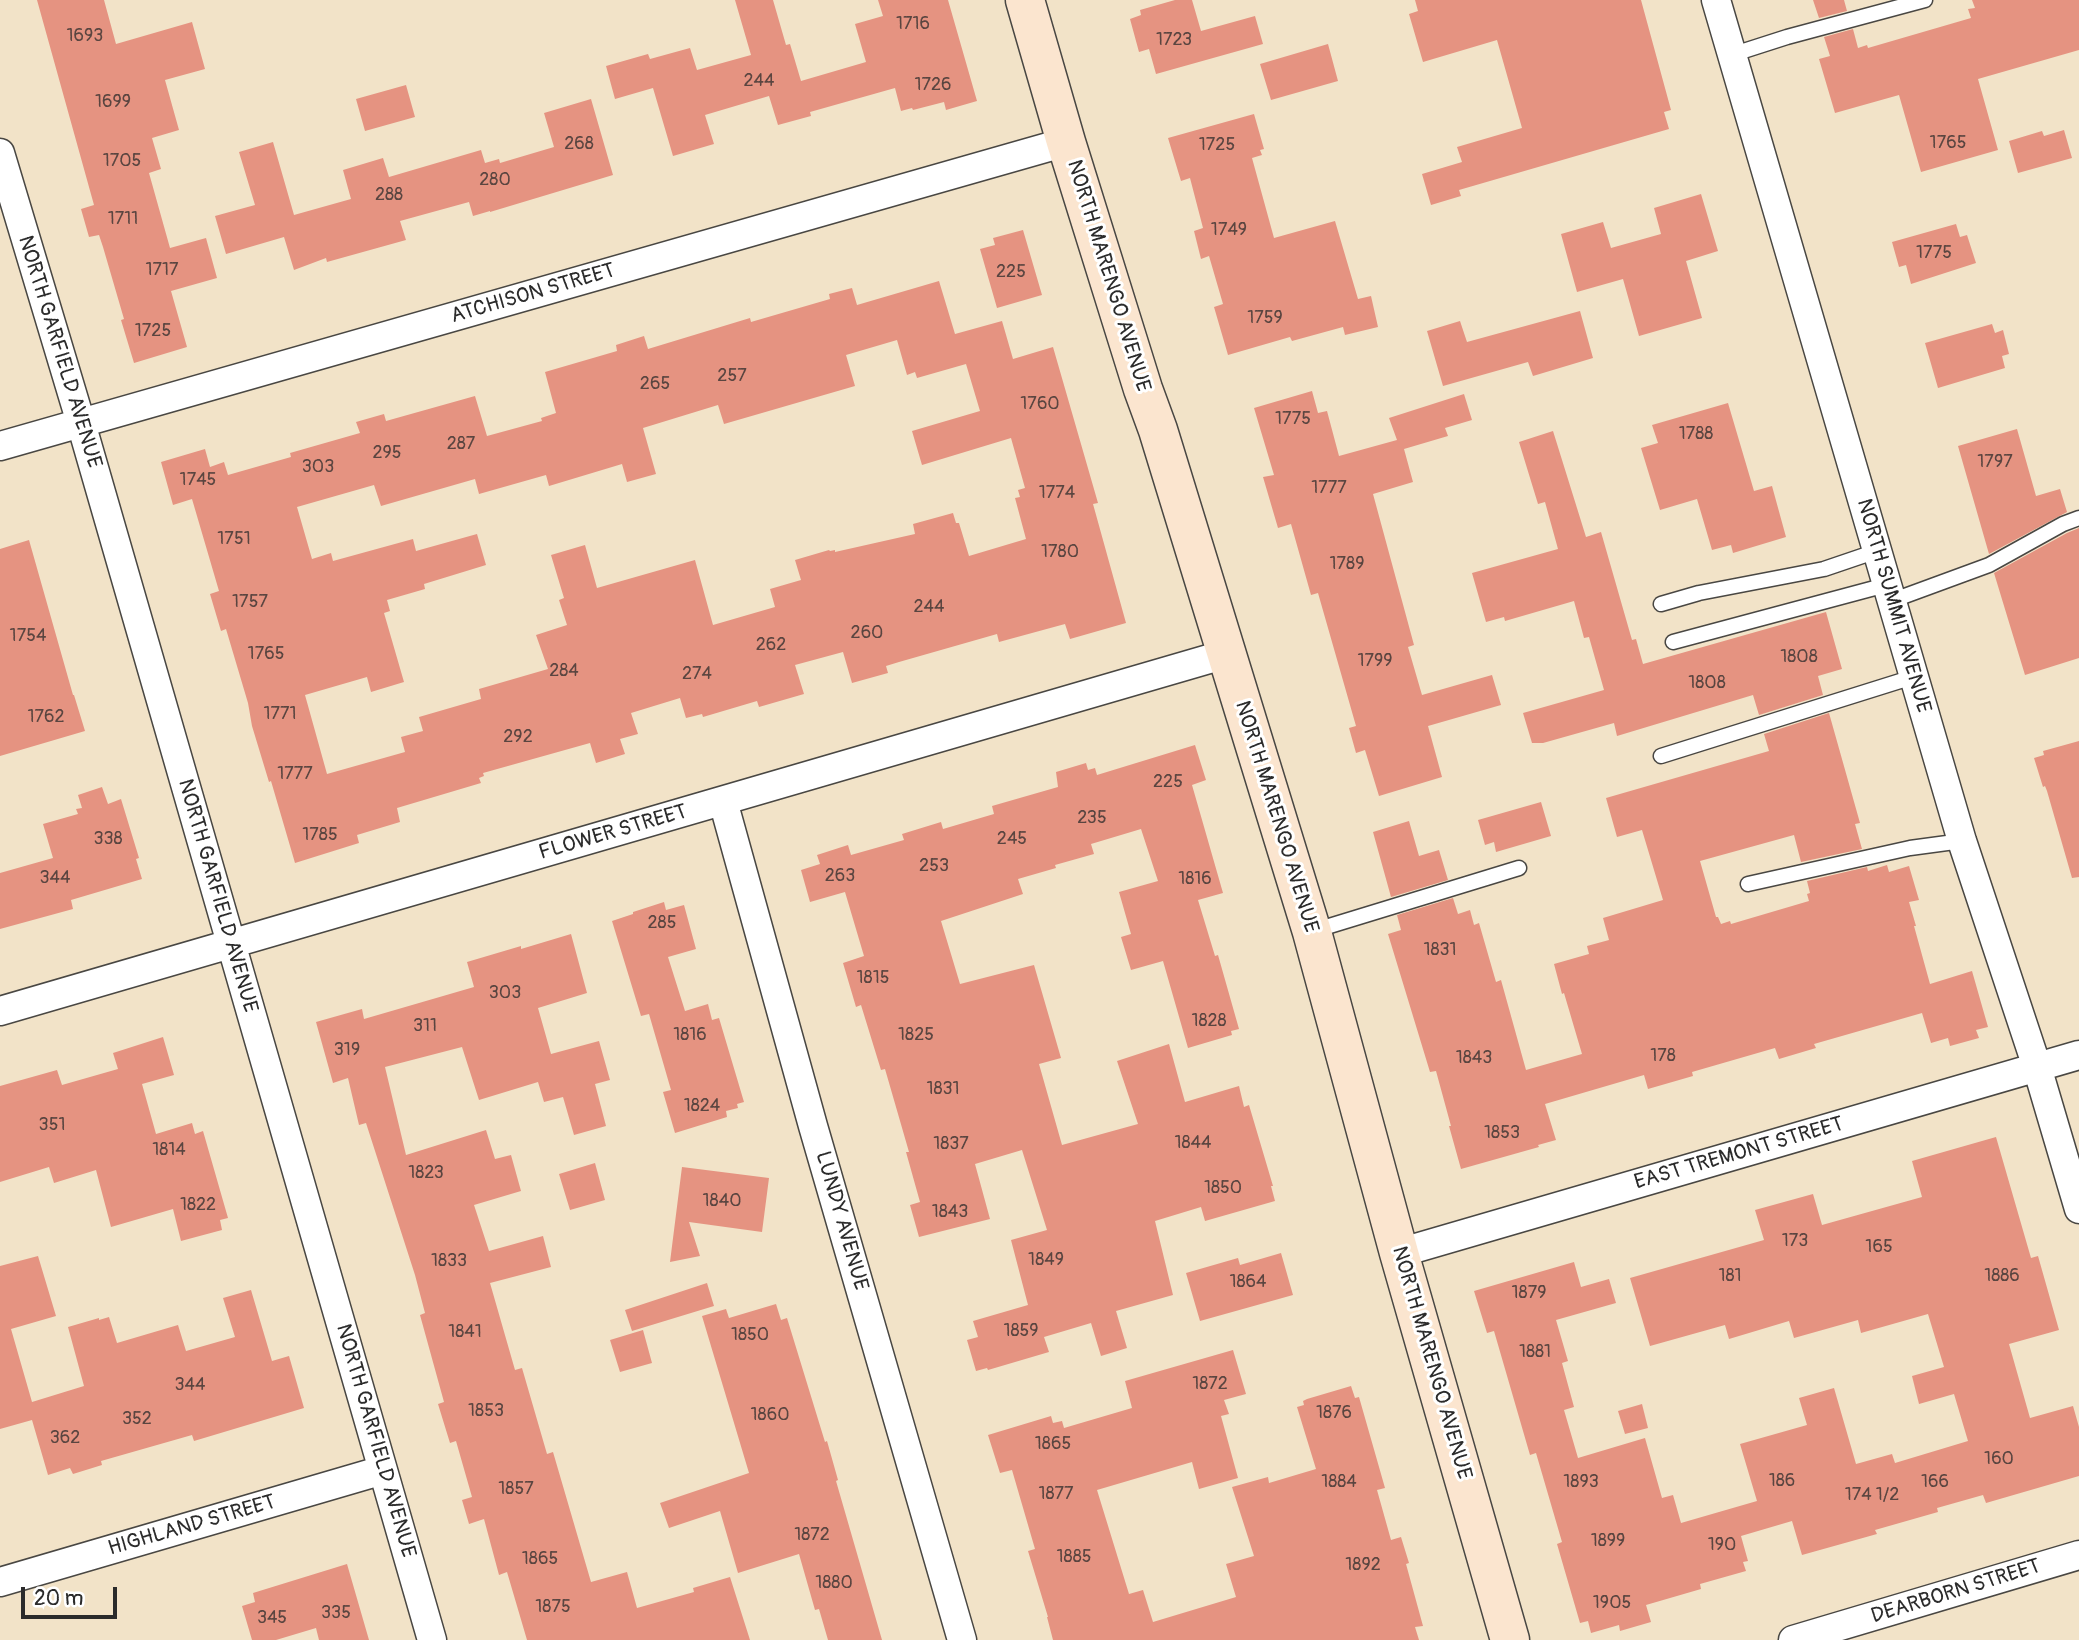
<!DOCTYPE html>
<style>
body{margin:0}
#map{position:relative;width:2079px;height:1640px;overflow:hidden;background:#f2e3c8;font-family:Pangolin,sans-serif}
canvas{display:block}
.scale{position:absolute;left:21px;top:1587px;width:96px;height:32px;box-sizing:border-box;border:4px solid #2b2b2b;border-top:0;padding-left:9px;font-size:21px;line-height:24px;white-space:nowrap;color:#2b2b2b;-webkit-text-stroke:5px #fff;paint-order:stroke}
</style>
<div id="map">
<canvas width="2079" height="1640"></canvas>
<div class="scale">20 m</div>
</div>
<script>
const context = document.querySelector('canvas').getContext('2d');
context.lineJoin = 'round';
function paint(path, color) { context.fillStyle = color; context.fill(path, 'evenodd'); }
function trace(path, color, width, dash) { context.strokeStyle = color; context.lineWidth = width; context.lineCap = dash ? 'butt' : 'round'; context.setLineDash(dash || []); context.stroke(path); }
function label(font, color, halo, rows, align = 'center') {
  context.font = font + ' Pangolin,sans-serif'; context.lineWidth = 6; context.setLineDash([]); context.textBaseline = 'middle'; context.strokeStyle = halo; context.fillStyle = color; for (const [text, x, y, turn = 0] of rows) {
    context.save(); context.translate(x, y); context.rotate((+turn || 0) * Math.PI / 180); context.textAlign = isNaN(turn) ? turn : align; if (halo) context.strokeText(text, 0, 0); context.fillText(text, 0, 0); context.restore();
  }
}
const building = new Path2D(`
 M37 0H104L116 44 192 22 205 69 165 80 179 130 152 138 161 169 149 173 170 248 206 238 217 278 171 291 187 347 134 363 121 320 124 319 103 247 99 235 89 237 81 209 94 205Z
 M735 0H773L786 45 790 44 801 81 866 62 855 24 883 16 878 0H948L977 101 946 110 944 102 913 110 912 108 901 111 895 88 810 112 811 116 778 125 769 96 705 115 714 144 673 156 653 88 615 99 606 66 648 54 650 59 690 48 697 70 751 55Z
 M1175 0H1192L1201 31 1255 16 1263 44 1156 74 1149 49 1139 52 1130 19 1141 15 1140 10Z
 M1415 0H1641L1671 110 1664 112 1669 129 1459 190 1461 196 1431 205 1422 174 1462 162 1457 147 1522 128 1497 40 1423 62 1409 14 1418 11Z
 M1813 0H1844L1847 11 1819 18Z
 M1972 0H2079V50L1978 79 1998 150 1921 172 1899 95 1835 113 1819 59 1830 56 1824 37 1853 29 1858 48 1867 45 1868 48 1971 18 1968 9 1975 8Z
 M1328 44 1338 81 1271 100 1260 64Z
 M406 85 415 117 365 131 356 99Z
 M591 99 613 175 490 212V211L473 216 469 202 400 221 406 240 327 262 326 258 294 270 284 237 226 254 215 216 255 205 239 152 273 142 294 215 351 199 343 170 383 158 389 177 481 150 485 163 499 159 500 163 554 147 544 113Z
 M1254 114 1264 149 1260 150 1262 155 1252 158 1274 238 1335 221 1358 299 1371 296 1378 327 1345 335 1343 327 1292 341 1290 337 1228 355 1214 307 1223 304 1209 256 1201 259 1194 231 1203 228 1190 178 1181 181 1168 138Z
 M2064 130 2072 158 2018 173 2009 141 2042 131 2044 136Z
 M1701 194 1718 251 1686 261 1702 318 1639 336 1623 279 1577 292 1561 234 1603 222 1611 248 1661 234 1654 208Z
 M1956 224 1960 237 1967 235 1976 263 1911 284 1906 265 1899 267 1892 242Z
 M1023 230 1042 295 997 308 980 249 995 245 993 238Z
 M939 281 955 334 1002 321 1013 359 1053 347 1098 503 1093 504 1126 623 1070 639 1065 624 999 642 997 634 899 662 886 666 888 673 852 683 843 652 795 665 804 694 759 707 757 701 703 717 702 714 686 718 680 698 631 713 638 734 620 739 625 754 596 763 590 743 483 773 484 776 479 778 481 783 397 808 400 822 357 835 359 843 295 863 271 781 269 782 252 726 248 703 226 629 221 631 210 594 219 591 192 499 173 505 161 462 205 449 210 467 224 462 228 475 291 457 290 453 360 433 356 422 384 414 386 421 475 396 487 436 542 421 541 418 556 413 545 372 617 351 616 345 644 336 648 349 750 318 751 322 830 299 829 294 852 288 857 305ZM897 340 907 375 915 372 917 378 966 364 980 411 912 431 922 465 1011 438 1025 488 1018 490 1020 497 1015 498 1026 539 969 556 959 523H956L953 513 913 524 915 534 835 552V550L830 551 829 550 795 560 801 580 770 589 775 607 713 625 695 560 597 588 585 545 551 555 564 598 559 600 567 625 536 635 548 669 479 689 481 699 419 717 423 731 401 737 405 752 327 774 305 695 367 677 371 692 404 682 384 613 390 611 387 600 425 589 424 584 486 565 477 534 416 551 413 539 333 561 331 553 312 559 297 507 374 485 381 506 475 479 479 494 546 475 549 486 622 464 627 482 656 474 643 428 718 405 724 424 855 386 846 355Z
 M1580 311 1593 358 1533 376 1528 362 1443 386 1427 331 1460 321 1467 342Z
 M1992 324 1995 333 2003 330 2009 354 2002 356 2005 368 1938 388 1925 343Z
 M1312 391 1318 413 1327 411 1339 456 1397 440 1389 418 1464 394 1472 420 1445 428 1448 436 1404 449 1413 482 1373 494 1414 645 1408 647 1422 695 1492 675 1501 705 1428 726 1442 777 1379 796 1365 750 1356 753 1349 728 1356 726 1318 593 1311 595 1291 524 1278 528 1263 477 1274 475 1254 408Z
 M1728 403 1754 491 1772 486 1786 537 1733 553 1731 545 1712 550 1697 499 1660 510 1641 448 1658 443 1652 425Z
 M2017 429 2036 496 2060 489 2067 512 1989 554 1958 446Z
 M1553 431 1586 537 1601 532 1632 640 1636 639 1643 664 1826 612 1842 669 1818 676 1823 695 1759 715 1753 695 1617 736 1614 723 1543 743H1532L1523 713 1604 690 1589 637 1584 638 1574 601 1505 621 1504 617 1486 622 1472 573 1558 549 1545 502 1538 504 1519 442Z
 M2079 528V658L2025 675 1994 573 2067 533Z
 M29 540 73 695H74L85 731 0 756V549Z
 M1829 713 1860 823 1855 824 1862 849 1801 862 1794 835 1700 861 1716 917H1718L1721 924 1730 921 1731 924 1809 901 1807 894 1810 893 1807 881 1867 867 1868 871 1887 865 1889 872 1909 866 1919 900 1909 902 1916 926H1914L1930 984 1972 971 1988 1027 1976 1030 1979 1038 1950 1046 1948 1038 1931 1043 1922 1013 1814 1044 1816 1048 1779 1059 1775 1048 1692 1072 1693 1076 1648 1089 1644 1075 1545 1104 1556 1140 1538 1145 1539 1147 1461 1169 1449 1126H1451L1436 1071 1430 1072 1388 934 1401 930 1397 915 1453 898 1458 914 1470 910 1474 925 1479 923 1496 982 1501 980 1526 1070 1582 1054 1564 993 1562 994 1554 964 1589 954 1587 946 1609 940 1603 918 1663 900 1642 830 1617 837 1606 798 1769 751 1764 734Z
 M2079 741V877L2072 878 2047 791 2045 786 2043 787 2034 758 2044 755 2043 751Z
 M1195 745 1206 780 1192 785 1223 893 1198 900 1215 956 1218 955 1239 1029 1231 1031 1232 1035 1188 1048 1163 961 1131 970 1121 937 1131 934 1119 892 1158 881 1141 829 1091 844 1094 854 1055 865 1056 868 1018 879 1023 894 941 921 960 984 1034 965 1061 1058 1039 1064 1062 1145 1138 1124 1117 1061 1169 1044 1185 1102 1239 1086 1244 1107 1249 1105 1273 1186H1271L1275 1201 1205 1221 1201 1207 1155 1221 1173 1295 1116 1311 1127 1348 1101 1356 1091 1323 1044 1337 1049 1352 988 1370 987 1368 976 1371 967 1340 978 1337 973 1321 1028 1305 1011 1240 1047 1230 1022 1150 975 1164 990 1219 919 1237 910 1205 920 1202 906 1152H909L885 1069 881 1070 861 1005 856 1007 843 963 864 956 845 892 810 902 801 870 820 864 817 855 848 845 851 855 904 840 902 834 941 822 943 829 994 814 992 806 1058 787 1056 772 1086 763 1088 770 1095 768 1097 775Z
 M102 787 108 804 121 799 139 858 136 859 142 879 71 900 73 909 0 929V873L53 858 43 824 78 814 76 809 82 808 78 795Z
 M1541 802 1551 836 1496 852 1494 842 1485 845 1478 820Z
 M1409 821 1419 856 1439 850 1448 880 1391 897 1373 832Z
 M664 902 666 910 684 905 696 949 668 957 685 1011 708 1004 712 1020 719 1018 744 1102 737 1104 738 1108 726 1111 727 1117 675 1133 663 1092 671 1090 649 1014 641 1016 612 921 633 914V912Z
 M571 934 587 993 538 1008 551 1054 599 1041 610 1080 595 1084 606 1126 574 1135 563 1097 544 1102 538 1082 479 1100 462 1047 385 1067 406 1155 486 1130 495 1159 511 1155 521 1191 474 1205 489 1251 543 1236 551 1267 490 1283 515 1370 522 1368 547 1454 553 1452 591 1582 627 1572 637 1608 694 1592 693 1588 730 1577 750 1640H527L507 1572 499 1575 484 1519 469 1524 462 1500 472 1497 456 1441 450 1443 438 1404 444 1402 420 1315 425 1313 415 1275 366 1123 359 1125 348 1078 333 1083 316 1022 362 1009 364 1019 474 987 467 962 521 946V949Z
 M163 1037 174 1075 142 1084 156 1134 192 1123 195 1134 203 1131 228 1218 220 1220 222 1230 181 1241 173 1209 111 1227 96 1170 54 1183 49 1167 0 1182V1086L57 1070 62 1085 118 1069 113 1053Z
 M1996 1137 2031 1258 2038 1256 2059 1330 2009 1344 2030 1418 2073 1406 2079 1427V1476L1986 1503 1983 1495 1937 1508 1938 1512 1875 1530 1877 1534 1802 1555 1792 1521 1741 1536 1748 1561 1743 1562 1746 1571 1700 1584 1701 1589 1646 1605 1651 1622 1620 1631 1619 1625 1591 1633 1588 1621 1580 1623 1557 1544 1562 1542 1536 1453 1530 1455 1494 1331 1487 1333 1474 1291 1574 1262 1581 1287 1609 1279 1616 1303 1556 1320 1568 1361 1562 1363 1574 1407 1564 1410 1578 1458 1645 1438 1662 1498 1673 1495 1681 1523 1757 1501 1740 1444 1807 1425 1799 1398 1834 1388 1856 1464 1892 1454 1895 1463 1968 1441 1954 1394 1919 1404 1912 1376 1944 1367 1928 1314 1861 1333 1858 1320 1794 1338 1789 1321 1729 1339 1725 1325 1650 1346 1630 1278 1764 1240 1755 1210 1813 1194 1822 1225 1922 1197 1912 1161Z
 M595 1163 605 1200 570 1210 559 1174Z
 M682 1167 769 1178 762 1232 689 1222 700 1256 670 1262Z
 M1281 1253 1293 1295 1200 1321 1186 1273 1238 1258 1240 1265Z
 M38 1256 56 1316 11 1329 32 1402 84 1386 68 1327 99 1318V1320L109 1317 117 1343 178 1325 186 1351 235 1337 223 1298 251 1290 272 1361 289 1356 304 1408 194 1441 192 1435 101 1461 102 1465 73 1474 70 1468 48 1475 32 1420 0 1429V1266Z
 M707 1283 714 1306 632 1331 625 1310Z
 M776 1304 781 1320 787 1318 825 1442 827 1441 838 1480 836 1481 882 1640H828L819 1609 815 1610 799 1554 738 1573 720 1511 669 1528 660 1503 749 1473 702 1316 726 1309 729 1318Z
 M643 1330 652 1363 620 1372 610 1340Z
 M1233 1350 1246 1394 1224 1400 1229 1414 1221 1416 1238 1478 1199 1489 1192 1462 1097 1490 1129 1594 1143 1590 1153 1622 1236 1597 1226 1564 1254 1556 1232 1487 1268 1477 1269 1483 1316 1469 1297 1407 1304 1405 1303 1401 1307 1399 1351 1386 1355 1398 1359 1397 1385 1488 1377 1490 1391 1540 1401 1537 1409 1563 1406 1564 1423 1626 1415 1627 1419 1640H1053L1047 1617H1048L1028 1551 1035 1549 1012 1470 1000 1473 988 1435 1051 1416 1053 1423 1062 1421 1064 1428 1132 1408 1125 1381Z
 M1642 1404 1648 1428 1625 1434 1618 1411Z
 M347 1564 369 1640H319L316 1628 276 1640H252L242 1606 255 1602 253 1593Z`);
const lane = new Path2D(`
 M1731 55 1787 37 1925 0
 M1891 601 1989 565 2063 524 2079 518
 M1661 604 1699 593 1824 569 1877 551
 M1673 642 1886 585
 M1661 756 1913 677
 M1748 884 1910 848 1962 841
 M1313 931 1519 868`);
const street = new Path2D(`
 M1716 0 1962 841 2037 1067 2079 1209
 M0 153 81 423 432 1640
 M0 446 1066 142
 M723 801 813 1126 962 1640
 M0 1011 1226 654
 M1399 1253 2079 1055
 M0 1582 383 1470
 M1793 1640 2079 1555`);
const secondary = new Path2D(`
 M1025 0 1066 142 1143 389 1158 430 1312 932 1399 1253 1510 1640`);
const numberNames = [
 ["1716",913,24],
 ["1693",85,36],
 ["1723",1174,40],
 ["244",759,81],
 ["1726",933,85],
 ["1699",113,102],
 ["1765",1948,143],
 ["268",579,144],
 ["1725",1217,145],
 ["1705",122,161],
 ["280",495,180],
 ["288",389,195],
 ["1711",123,219],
 ["1749",1229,230],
 ["1775",1934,253],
 ["1717",162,270],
 ["225",1011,272],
 ["1759",1265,318],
 ["1725",153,331],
 ["257",732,376],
 ["265",655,384],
 ["1760",1040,404],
 ["1775",1293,419],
 ["1788",1696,434],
 ["287",461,444],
 ["295",387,453],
 ["1797",1995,462],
 ["303",318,467],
 ["1745",198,480],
 ["1777",1329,488],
 ["1774",1057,493],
 ["1751",234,539],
 ["1780",1060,552],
 ["1789",1347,564],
 ["1757",250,602],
 ["244",929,607],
 ["260",867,633],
 ["1754",28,636],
 ["262",771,645],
 ["1765",266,654],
 ["1808",1799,657],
 ["1799",1375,661],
 ["284",564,671],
 ["274",697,674],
 ["1808",1707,683],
 ["1771",280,714],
 ["1762",46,717],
 ["292",518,737],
 ["1777",295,774],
 ["225",1168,782],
 ["235",1092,818],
 ["1785",320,835],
 ["338",108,839],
 ["245",1012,839],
 ["253",934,866],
 ["263",840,876],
 ["344",55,878],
 ["1816",1195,879],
 ["285",662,923],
 ["1831",1440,950],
 ["1815",873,978],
 ["303",505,993],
 ["1828",1209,1021],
 ["311",425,1026],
 ["1816",690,1035],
 ["1825",916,1035],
 ["319",347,1050],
 ["178",1663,1056],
 ["1843",1474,1058],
 ["1831",943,1089],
 ["1824",702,1106],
 ["351",52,1125],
 ["1853",1502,1133],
 ["1844",1193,1143],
 ["1837",951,1144],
 ["1814",169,1150],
 ["1823",426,1173],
 ["1850",1223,1188],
 ["1840",722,1201],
 ["1822",198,1205],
 ["1843",950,1212],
 ["173",1795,1241],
 ["165",1879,1247],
 ["1849",1046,1260],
 ["1833",449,1261],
 ["181",1730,1276],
 ["1886",2002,1276],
 ["1864",1248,1282],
 ["1879",1529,1293],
 ["1859",1021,1331],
 ["1841",465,1332],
 ["1850",750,1335],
 ["1881",1535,1352],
 ["1872",1210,1384],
 ["344",190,1385],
 ["1853",486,1411],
 ["1876",1334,1413],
 ["1860",770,1415],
 ["352",137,1419],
 ["362",65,1438],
 ["1865",1053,1444],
 ["160",1999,1459],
 ["186",1782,1481],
 ["1884",1339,1482],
 ["1893",1581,1482],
 ["166",1935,1482],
 ["1857",516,1489],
 ["1877",1056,1494],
 ["174 1/2",1872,1495],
 ["1872",812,1535],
 ["1899",1608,1541],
 ["190",1722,1545],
 ["1885",1074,1557],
 ["1865",540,1559],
 ["1892",1363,1565],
 ["1880",834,1583],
 ["1905",1612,1603],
 ["1875",553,1607],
 ["335",336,1613],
 ["345",272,1618]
];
const streetNames = [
 ["NORTH MARENGO AVENUE",1108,276,73],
 ["ATCHISON STREET",533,294,-16],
 ["NORTH GARFIELD AVENUE",59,352,73],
 ["NORTH SUMMIT AVENUE",1893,606,74],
 ["NORTH MARENGO AVENUE",1276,817,73],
 ["FLOWER STREET",613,833,-16],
 ["NORTH GARFIELD AVENUE",217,896,74],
 ["EAST TREMONT STREET",1739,1154,-16],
 ["LUNDY AVENUE",841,1221,74],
 ["NORTH MARENGO AVENUE",1431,1363,74],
 ["NORTH GARFIELD AVENUE",375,1441,74],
 ["HIGHLAND STREET",192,1526,-16],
 ["DEARBORN STREET",1956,1592,-17]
];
paint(building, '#e59381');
trace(lane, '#494743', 17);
trace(street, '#494743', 31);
trace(secondary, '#494743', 41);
trace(lane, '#fff', 14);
trace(street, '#fff', 28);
trace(secondary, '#fbe5cf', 38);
label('18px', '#5a4540', null, numberNames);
label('21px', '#2b2b2b', '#fff', streetNames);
</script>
